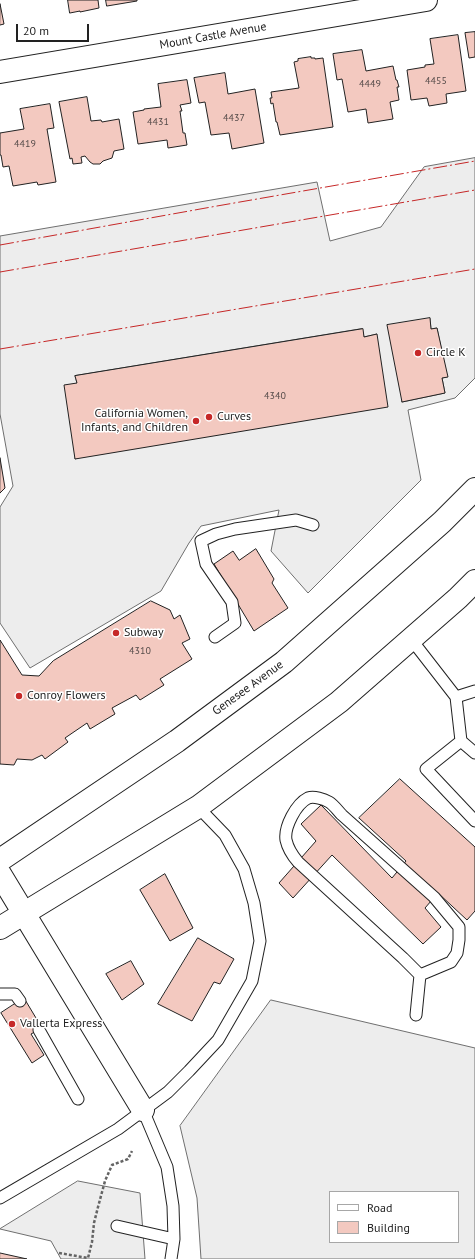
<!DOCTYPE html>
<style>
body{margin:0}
#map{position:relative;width:475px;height:1259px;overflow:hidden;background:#fff;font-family:"PT Sans",sans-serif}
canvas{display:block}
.legend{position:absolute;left:329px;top:1191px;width:130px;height:52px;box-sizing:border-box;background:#fff;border:1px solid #a7a7a7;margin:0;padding:5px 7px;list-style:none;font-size:12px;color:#222}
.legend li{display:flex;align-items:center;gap:8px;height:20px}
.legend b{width:20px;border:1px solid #a7a7a7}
.scale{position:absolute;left:16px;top:24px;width:73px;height:18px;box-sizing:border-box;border:2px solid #222;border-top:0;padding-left:5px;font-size:12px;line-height:14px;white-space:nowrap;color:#222;-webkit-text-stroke:3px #fff;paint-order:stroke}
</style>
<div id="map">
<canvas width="475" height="1259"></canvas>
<ul class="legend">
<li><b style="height:5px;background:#fff"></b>Road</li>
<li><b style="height:11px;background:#f3c9c0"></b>Building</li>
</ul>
<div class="scale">20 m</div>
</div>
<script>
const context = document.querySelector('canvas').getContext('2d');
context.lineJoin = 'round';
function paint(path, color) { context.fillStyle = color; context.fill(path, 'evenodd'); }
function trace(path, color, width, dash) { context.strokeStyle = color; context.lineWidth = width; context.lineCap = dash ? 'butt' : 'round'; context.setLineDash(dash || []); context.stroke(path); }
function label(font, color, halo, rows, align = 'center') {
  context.font = font + ' "PT Sans",sans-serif'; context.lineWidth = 3; context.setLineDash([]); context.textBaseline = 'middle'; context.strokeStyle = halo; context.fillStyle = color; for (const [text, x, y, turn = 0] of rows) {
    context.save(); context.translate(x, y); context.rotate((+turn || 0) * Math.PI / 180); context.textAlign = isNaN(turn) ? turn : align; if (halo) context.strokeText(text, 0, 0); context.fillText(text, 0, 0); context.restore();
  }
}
const parking = new Path2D(`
 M475 158V378L455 398 408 410 421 480 308 593 271 551 279 510 201 526 189 543 161 591 30 668 0 623V507L13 486 0 414V236L317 182 330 241 381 227 424 167ZM430 319 431 329 437 328 447 377 442 378 445 393 402 402ZM362 329 364 337 377 334 75 459 77 383 75 376Z
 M271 1000 475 1048V1259H201L197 1198 180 1126ZM330 1192H458V1242H330Z
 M78 1181 140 1193 145 1259H61L51 1241 0 1229Z`);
const building = new Path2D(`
 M68 0H98L99 8 80 12V11L70 13Z
 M106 0H137V1L107 6Z
 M0 4 4 24 0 25Z
 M475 32V57L469 58 465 33Z
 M458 35 466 91 446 94 447 103 429 106 427 98 411 100 407 70 425 67V65L434 64 430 39Z
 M362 50 366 71 393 66 396 80H397L399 87H397L399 100 390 102 393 119 368 123 366 109 348 112 342 79 337 80 333 54Z
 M311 57V58H315V59L323 58 333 127 280 135 277 122H276L273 103 271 104 270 98H272L271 92 299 88 294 62 298 61V59Z
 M225 73 228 94 255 89 264 143 232 149 229 133 211 135 205 102 199 103 194 78Z
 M187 80 191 103 180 105 182 111H180L183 133H185L187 145 168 148 167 140 138 144 133 112 144 110V109L161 107 158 84Z
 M87 97 91 121 101 120 102 122 119 119 124 149 114 151 112 158 103 161 100 164H93L90 162 85 156 81 157 82 163 73 164 72 158 70 159 59 102Z
 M50 104 54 128 47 129 56 182 38 185 37 182 13 186 9 166 3 167 1 155H0V133L24 129 20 109Z
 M430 318 431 329 437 328 448 377 442 378 445 393 402 402 387 325Z
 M363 329 364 337 377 334 388 407 75 459 64 385 77 383 75 376Z
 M0 458 5 488 0 493Z
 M256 549 274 579 272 583 288 608 254 631 214 564 233 551 239 560Z
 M151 601 170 610 174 619 180 615 190 639 182 643 192 659 160 679 164 685 140 700 136 695 112 708 115 714 90 729 87 723 65 738 68 742 45 759 42 755 32 760 17 759 14 765 0 764V640L22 675 39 676 53 661Z
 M400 779 475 847V911L467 920 438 893 425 908 441 927 423 944 332 855 293 898 279 883 316 841 301 824 321 805 392 878 406 861 359 818Z
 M165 874 193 928 170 941 140 890Z
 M198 938 234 959 220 984 214 982 192 1021 158 1004Z
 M131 961 144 984 122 1000 106 974Z
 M24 998 42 1028 31 1034 44 1055 32 1063 1 1013Z
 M0 1253 27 1259H0Z`);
const path = new Path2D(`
 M59 1253 88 1258 92 1242 94 1223 98 1207 105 1181 112 1165 128 1159 132 1151`);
const lane = new Path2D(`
 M215 637 235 623 232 602 206 564 201 541 216 534 235 529 296 520 313 525
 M411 639 456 697 461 741 475 753
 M456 697 475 691
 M461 741 426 769 475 821
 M0 994H15L20 1001
 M416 1015 420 975 403 958 298 862C292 855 288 849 286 840 284 827 296 804 308 798 314 796 324 799 329 802 334 805 338 811 342 815L434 897 459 927V940L457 953 451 962 420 975
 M39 1030 78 1099
 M143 1110 167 1167 173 1206 174 1239 171 1259
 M0 1198 118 1129 168 1092 189 1071 218 1040 252 981 260 941 254 903 244 869 225 835 198 807
 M117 1226 174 1239`);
const street = new Path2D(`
 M0 72 426 0`);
const secondary = new Path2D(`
 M0 874 143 1110`);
const primary = new Path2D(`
 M0 860 177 741 284 662 442 522 475 489
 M0 928 198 807 339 702 458 598 475 581`);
const power = new Path2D(`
 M0 245 217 206 475 161
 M0 272 475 190
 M0 349 475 269`);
const markers = [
 [418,353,4,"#c62828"],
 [209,417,4,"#c62828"],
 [196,421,4,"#c62828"],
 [116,633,4,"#c62828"],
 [19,696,4,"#c62828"],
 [12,1024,4,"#c62828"]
];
const numberNames = [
 ["4455",436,81],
 ["4449",370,84],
 ["4437",234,118],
 ["4431",158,122],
 ["4419",25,144],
 ["4340",275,396],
 ["4310",140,651]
];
const streetNames = [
 ["Mount Castle Avenue",213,36,-10],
 ["Genesee Avenue",248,688,-36]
];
const poiNames = [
 ["Circle K",426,353],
 ["California Women,",188,414,"right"],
 ["Infants, and Children",188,428,"right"],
 ["Curves",217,417],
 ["Subway",124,633],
 ["Conroy Flowers",27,696],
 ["Vallerta Express",20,1024]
];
paint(parking, '#ededed');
trace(parking, '#6f6f6f', 1);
paint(building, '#f3c9c0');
trace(building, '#222', 1);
trace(lane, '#222', 13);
trace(street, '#222', 24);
trace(secondary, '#222', 24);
trace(primary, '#222', 24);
trace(path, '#646464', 2.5, [3, 2]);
trace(lane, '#fff', 11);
trace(street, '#fff', 22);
trace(secondary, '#fff', 22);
trace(primary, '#fff', 22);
trace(power, '#c62828', 1, [14, 3, 2, 3]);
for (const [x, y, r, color] of markers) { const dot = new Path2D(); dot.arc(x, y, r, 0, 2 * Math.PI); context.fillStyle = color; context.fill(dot); trace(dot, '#fff', 1.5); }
label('10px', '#564c4a', null, numberNames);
label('12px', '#222', '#fff', streetNames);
label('12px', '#222', '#fff', poiNames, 'left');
</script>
